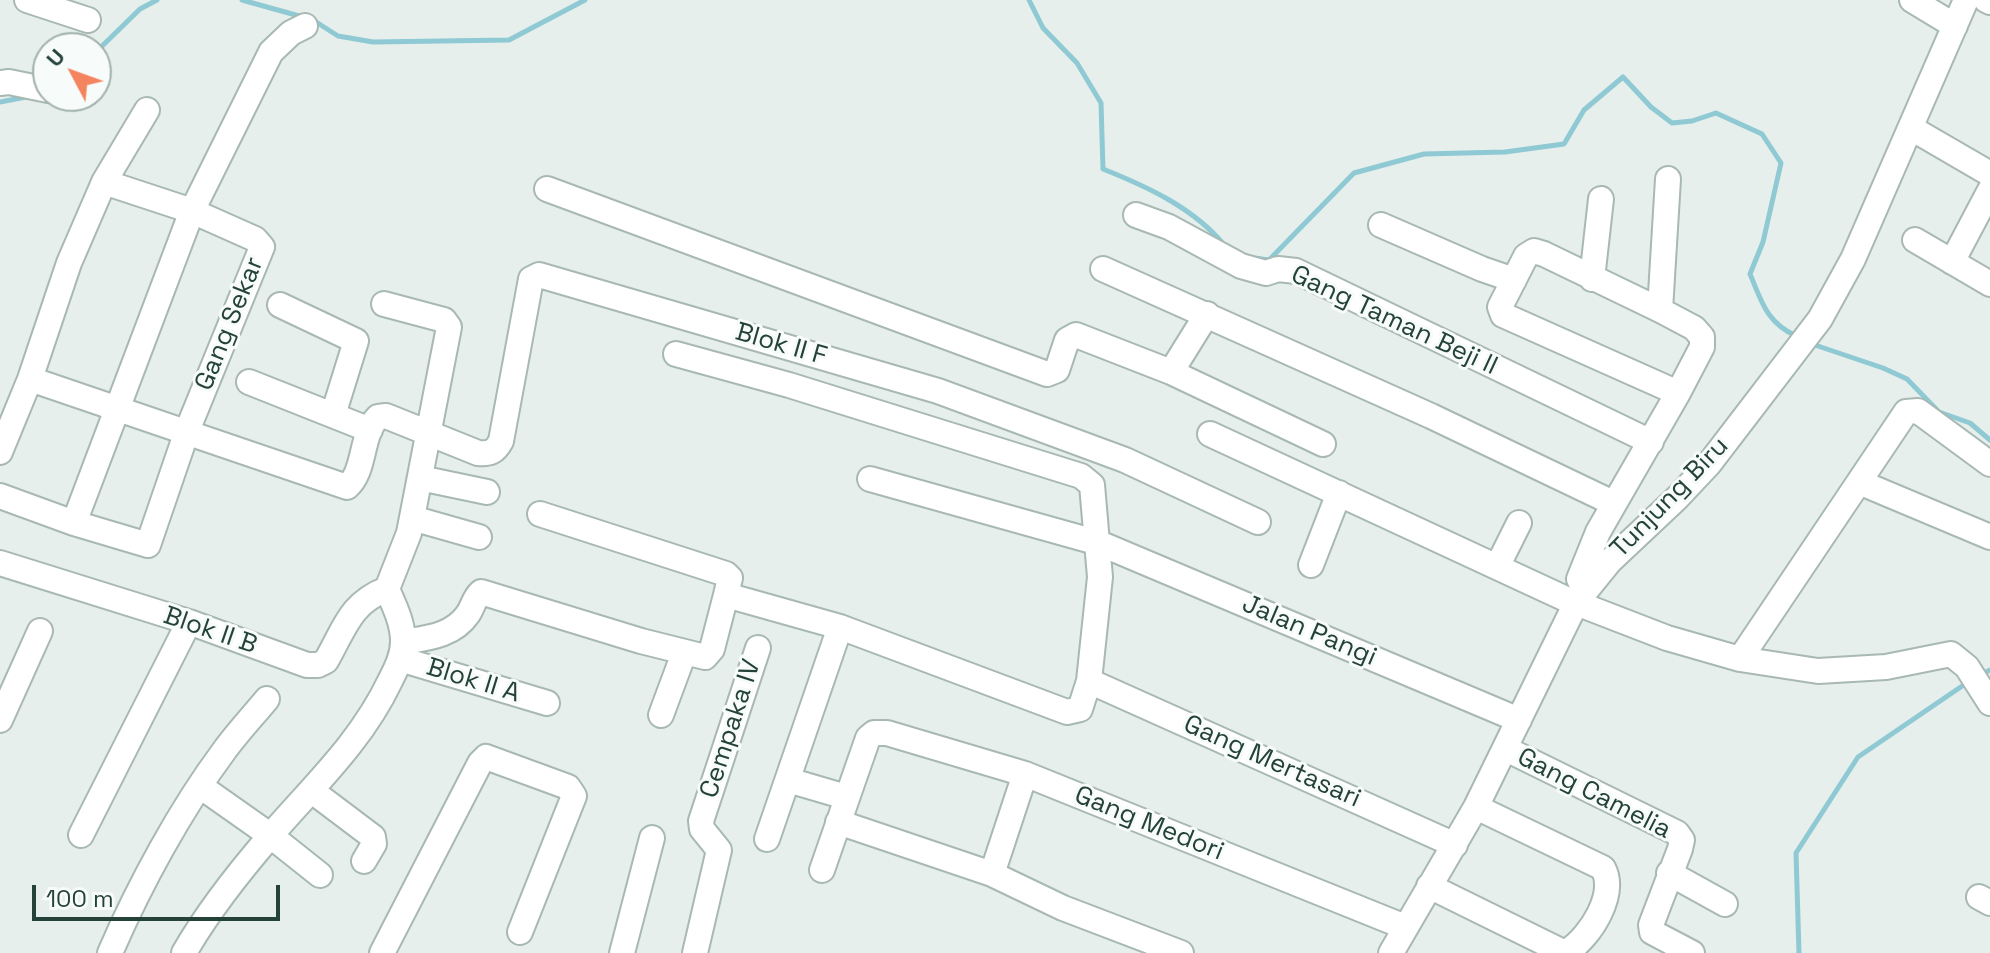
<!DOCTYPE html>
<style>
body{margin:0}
#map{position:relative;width:1990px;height:953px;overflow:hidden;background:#e6efeb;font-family:"Space Grotesk",sans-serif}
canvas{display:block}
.north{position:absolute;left:32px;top:32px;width:80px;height:80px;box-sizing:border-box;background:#f7fbf9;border:2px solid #a3b1ad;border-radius:50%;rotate:311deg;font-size:22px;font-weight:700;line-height:32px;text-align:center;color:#24423a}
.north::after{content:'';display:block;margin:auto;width:28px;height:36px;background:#f4845f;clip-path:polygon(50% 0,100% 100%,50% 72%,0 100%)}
.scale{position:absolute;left:32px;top:885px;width:248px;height:36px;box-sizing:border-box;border:4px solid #24423a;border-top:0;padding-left:10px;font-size:24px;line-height:28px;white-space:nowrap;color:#24423a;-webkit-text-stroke:6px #f7fbf9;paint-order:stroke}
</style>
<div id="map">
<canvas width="1990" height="953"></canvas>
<div class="north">U</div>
<div class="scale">100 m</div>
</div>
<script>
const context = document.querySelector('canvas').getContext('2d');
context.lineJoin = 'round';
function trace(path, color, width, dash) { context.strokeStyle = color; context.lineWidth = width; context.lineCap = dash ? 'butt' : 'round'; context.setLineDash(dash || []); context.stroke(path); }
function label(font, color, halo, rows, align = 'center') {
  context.font = font + ' "Space Grotesk",sans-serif'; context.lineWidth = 6; context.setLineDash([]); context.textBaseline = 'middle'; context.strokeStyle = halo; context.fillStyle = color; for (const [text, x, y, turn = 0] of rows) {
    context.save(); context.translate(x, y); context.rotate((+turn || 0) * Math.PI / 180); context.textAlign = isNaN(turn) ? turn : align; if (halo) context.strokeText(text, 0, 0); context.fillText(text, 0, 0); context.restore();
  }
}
const stream = new Path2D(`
 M242 0 303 17
 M1029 0 1043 28 1077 63 1101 103 1103 169C1148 187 1194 208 1225 246
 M313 20 338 36 373 42 509 40 585 0
 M96 52 140 9 157 0
 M0 102 26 97
 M1254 258 1269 260 1354 173 1424 154 1505 152 1564 144 1584 110 1623 77 1651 107 1672 123 1692 121 1716 113 1762 134 1781 163 1763 242 1750 274C1762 302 1766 322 1796 336
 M1812 344 1883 368 1907 379 1939 412 1970 423 1990 440
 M1980 675 1990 670
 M1799 953 1796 853 1858 757 1968 682`);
const minor = new Path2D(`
 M27 0 88 20
 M1912 0 1955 26
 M1986 0 1990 2
 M0 83 9 82 48 90
 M1911 128 1990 174
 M547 189 1047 374 1057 370 1067 340 1076 335 1171 372 1323 444
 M1136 215 1169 227 1241 266 1266 273 1278 269 1296 271 1651 442
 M1381 225 1482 269 1514 280
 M1915 240 1990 284
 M1952 262 1990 190
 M1103 269 1431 416 1613 503
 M1592 279 1601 199
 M280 305 356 341 333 415
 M1660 310 1668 179
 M1171 372 1207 314
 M30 379 347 487C366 471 360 435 378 417L386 416 478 453C490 454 495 452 501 441L531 279 539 275 938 391 1125 460 1258 522
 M249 382 370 430
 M1210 434 1566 599 1667 638 1740 659 1818 671 1886 667 1951 654 1967 667 1990 703
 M0 452 30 379 69 263 104 182 147 110
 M420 478 487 492
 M870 479 1099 543 1519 720
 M1859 482 1990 537
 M0 496 74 523 192 211 271 52 291 33 305 26
 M540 514 726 574 730 578 726 595
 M412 518 479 537
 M74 523 148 545 187 431 262 247 255 239 192 211 104 182
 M0 563 189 622 307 665H318L326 661C345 628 350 603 387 589
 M1311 565 1339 493
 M1497 567 1519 523
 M1585 591 1579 579 1598 532 1678 393 1702 347V337L1694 328 1660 310 1544 254 1534 251 1526 256 1500 307 1503 315 1678 393
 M403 642C427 638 453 636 468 614 473 607 474 598 481 592L641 641 705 657 712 649 726 595 840 627 1067 712 1080 709 1089 681 1100 577 1092 485 1081 476 789 385 676 354
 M400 659 547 703
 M1740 659 1906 412 1918 411 1990 464
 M1089 681 1455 845
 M661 715 684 653
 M0 720 40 631
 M1506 749 1677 833 1682 840 1680 849 1651 925 1652 932 1692 953
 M788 780 846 797
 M200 786 271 836 320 875
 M312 791 373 837 374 844 364 861
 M838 822 992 874 1025 774
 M81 835 189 622
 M767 839 840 627
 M822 870 868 738 874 733H887L1025 774 1405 927
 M1669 873 1725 904
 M992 874 1063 908 1181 953
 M1429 886 1561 951H1568C1591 936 1617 894 1603 868L1476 807
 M1979 897 1990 903
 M110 953C139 886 180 810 224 751 237 733 253 716 267 699
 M184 953C208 911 239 872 271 835 314 785 361 742 390 681 396 669 403 656 403 641 403 623 394 605 387 589L409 533 449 327 444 320 384 304
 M382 953 480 763 486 757 568 787 574 796 520 932
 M622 953 652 838
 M695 953 719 850 702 829 701 821 758 648
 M1391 953 1476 807 1576 603 1610 561 1677 498 1709 464 1820 319 1853 259 1966 0`);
const streetNames = [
 ["Gang Taman Beji II",1394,321,25],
 ["Gang Sekar",230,324,-68],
 ["Blok II F",781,345,16],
 ["Tunjung Biru",1670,498,-46],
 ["Blok II B",210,631,19],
 ["Jalan Pangi",1309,631,23],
 ["Blok II A",473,681,17],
 ["Cempaka IV",731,729,-72],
 ["Gang Mertasari",1272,762,24],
 ["Gang Camelia",1594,794,27],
 ["Gang Medori",1149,824,22]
];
trace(stream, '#8ec9d4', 5);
trace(minor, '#a8b8b2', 28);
trace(minor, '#fff', 24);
label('26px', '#24423a', '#f7fbf9', streetNames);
</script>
